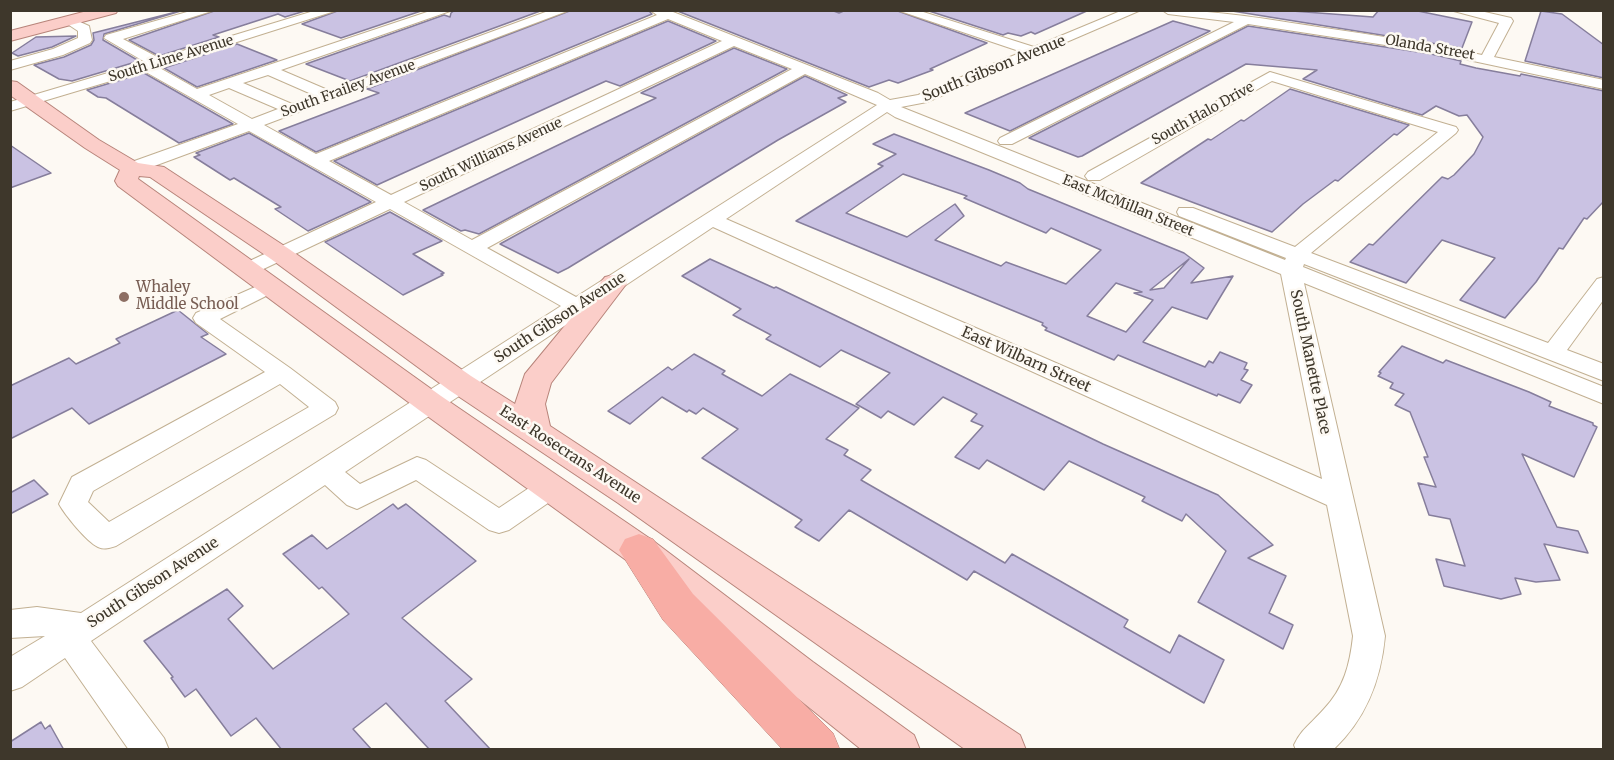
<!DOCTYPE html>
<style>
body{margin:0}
#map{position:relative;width:1614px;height:760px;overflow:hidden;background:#fdf9f3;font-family:Merriweather,serif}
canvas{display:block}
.frame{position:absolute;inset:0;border:12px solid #3e372b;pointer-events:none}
</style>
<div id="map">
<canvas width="1614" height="760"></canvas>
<div class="frame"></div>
</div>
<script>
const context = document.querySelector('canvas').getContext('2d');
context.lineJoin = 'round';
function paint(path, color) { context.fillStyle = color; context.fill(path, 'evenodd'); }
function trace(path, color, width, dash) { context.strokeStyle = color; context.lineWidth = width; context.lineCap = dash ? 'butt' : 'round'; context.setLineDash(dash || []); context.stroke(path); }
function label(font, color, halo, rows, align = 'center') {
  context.font = font + ' Merriweather,serif'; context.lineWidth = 5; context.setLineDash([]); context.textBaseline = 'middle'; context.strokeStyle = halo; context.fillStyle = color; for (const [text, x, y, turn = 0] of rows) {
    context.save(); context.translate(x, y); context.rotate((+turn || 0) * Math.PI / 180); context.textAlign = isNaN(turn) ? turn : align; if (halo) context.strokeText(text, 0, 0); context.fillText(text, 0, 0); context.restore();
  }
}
const building = new Path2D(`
 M184 10 104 34 103 40 139 61 72 81 59 79 34 65 64 57 91 45 94 40 93 33Z
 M217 10H308L285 17 278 14 213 35 219 37 159 56 129 40Z
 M340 10H424L341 38 302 24Z
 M455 10H543L350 81 306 64 444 15 450 17 451 13Z
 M572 10H648L652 14 316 152 279 131 379 93 367 89Z
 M675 10H831L839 13 846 10H895L987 43 930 69 933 70 898 83 889 80 869 87Z
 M926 10H1089L1035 34 1031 32 1021 36 1008 33 1003 35Z
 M1226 10 1292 11 1373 17 1379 10H1413L1472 22 1462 48Z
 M1541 11 1562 14 1604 45V78L1525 61Z
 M668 21 716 41 620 86 606 81 377 185 334 161Z
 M1173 21 1210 31 1010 131 965 113Z
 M1248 26 1431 54 1461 61 1460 64 1476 68 1520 76 1521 74 1604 91V201L1587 219 1584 218 1563 249 1559 248 1536 282 1505 318 1460 300 1495 258 1442 240 1406 283 1350 262 1369 244 1373 245 1442 177 1448 179 1454 175 1474 154 1483 137 1467 115 1459 116 1436 106 1422 115 1303 79 1317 70 1246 64 1082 156 1078 157 1029 138Z
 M76 36 52 47 18 56 12 53 36 37Z
 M237 44 277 60 197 87 164 68Z
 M734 48 787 69 479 234 465 230 461 231 423 210 656 98 641 93Z
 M144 73 233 124 179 143 106 98 98 97 87 90Z
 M805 76 847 95 838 98 846 102 778 140 568 268 558 273 500 244Z
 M1290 89 1409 125 1397 135 1394 134 1338 181 1335 180 1303 204 1272 232 1141 183 1208 139 1211 140 1241 120 1244 121Z
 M249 133 371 202 308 231 275 209 281 207 234 178 230 180 194 157 200 155 196 153Z
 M894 134 989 170 1020 183 1028 189 1184 253 1204 268 1191 283 1233 276 1207 319 1172 307 1143 342 1205 367 1209 361 1213 363 1220 352 1247 363 1244 369 1248 370 1241 380 1252 385 1240 403 1218 394 1217 396 1118 355 1114 360 1045 330 1047 328 1042 325 1043 323 796 221 883 166 878 164 896 154 873 144ZM903 174 967 196 964 198 1046 233 1051 228 1101 250 1066 284 1006 262 1001 266 935 240 964 216 955 204 907 237 846 213ZM1189 259 1164 288 1150 290ZM1116 283 1142 292 1134 293 1153 300 1126 332 1087 316Z
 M10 145 51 173 10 188Z
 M390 212 442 241 413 254 444 273 441 274 443 275 403 295 325 242Z
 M710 259 774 288 776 287 1103 444 1218 495 1273 545 1248 558 1286 576 1269 613 1293 625 1283 649 1198 602 1226 551 1186 514 1182 521 1142 501 1145 497 1069 461 1044 490 987 460 979 469 955 457 983 426 971 421 977 414 943 397 914 425 888 411 881 418 856 404 890 373 841 350 820 367 766 339 771 335 733 315 741 309 682 276Z
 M178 310 208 334 201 337 226 354 89 424 72 408 10 439V386L69 358 76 364 120 343 116 339Z
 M1402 346 1443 363 1446 360 1529 392 1551 402 1549 406 1593 423V425L1597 427 1574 477 1522 454 1557 527 1578 531 1588 553 1544 544 1560 580 1536 582 1515 578 1521 594 1501 599 1444 586 1436 559 1465 566 1450 519 1429 515 1418 483 1436 487 1424 457H1428L1410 412 1395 405 1404 394 1390 388 1393 383 1378 376 1381 373 1379 372Z
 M694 354 725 371 722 374 762 396 790 374 859 408 826 439 848 450 844 455 871 470 861 480 1005 563 1012 554 1060 581 1128 620 1124 627 1170 653 1179 635 1224 660 1204 703 974 571 967 580 849 510 819 541 795 527 802 520 702 458 738 429 703 408 696 414 689 410 687 412 662 397 630 424 608 411 668 367 672 370Z
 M34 480 48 494 10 514V493Z
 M393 504 398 509 406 504 476 561 402 618 472 679 445 701 491 750H430L386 703 353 729 372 750H282L256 718 231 736 196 689 185 697 171 678 173 677 144 641 227 589 243 606 228 619 273 669 349 614 322 587 319 589 283 554 312 535 327 549Z
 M41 722 45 729 50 725 64 750H10V742Z`);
const minor = new Path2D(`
 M194 10H215L123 39 159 58 317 10H338L158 67 197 89 433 10H453L281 70 330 91 551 10H570L264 125 316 154 657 15 650 10H668L878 93 890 100 918 95 1022 52 897 10H917L1034 47 1123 10H1141L927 102 901 107 1285 260 1286 258 1179 216 1177 212 1179 208H1193L1295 247 1438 132 1272 81 1100 180H1088L1085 176 1088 172 1270 72 1456 127 1458 130 1456 133 1311 253 1548 343 1597 279 1604 277V299L1567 350 1604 364V381L1304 264 1303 267 1604 387V404L1304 283 1385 636C1381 680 1366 719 1333 750H1296L1294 745C1301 729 1313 722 1324 709 1344 688 1350 664 1353 636L1327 505 713 227 345 472 360 484 417 457 426 460 499 508 541 480 551 477 561 480 565 487 561 494 509 530 499 533 489 530 416 480 357 509 347 505 325 485 91 641 164 738 169 750H129L65 658 22 687 10 691V657L45 636 10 638V610L37 607 81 613 561 306 390 209 255 273 248 275 241 273 238 269 241 265 376 202 249 131 138 172H126L123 168 126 164 238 124 144 71 10 111V102L145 62 104 38 106 35ZM668 19 722 41 391 195 329 161ZM734 46 792 69 472 240 404 202ZM805 74 877 105 576 297 487 248ZM268 75 316 96 292 104 243 83ZM229 88 278 109 252 119 209 95ZM887 112 895 117 1281 274 1322 479 726 219Z
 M1162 10C1215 10 1266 19 1318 27 1373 35 1428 43 1482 55L1499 23 1450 10H1476L1511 18 1513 21 1494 57 1604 80V89L1431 52 1248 24 1012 144H1000L998 141 1000 138 1234 22 1168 14Z
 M69 17 89 26 92 40 90 43 63 55 10 70V61L53 49 78 38V31L63 21Z
 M271 280 278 282 282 286 278 290 220 319 290 368 335 402 338 408 335 414 116 546C109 548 105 550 98 547 87 542 65 515 59 504L72 477 265 372 196 323 193 318 196 313ZM280 384 309 407 109 522 88 502 93 491Z`);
const major = new Path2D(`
 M91 10H118L116 13 10 41V31Z
 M10 81 17 82 99 140 138 163 164 167 289 249 471 376 515 404 525 374 605 277 614 275 623 277 627 283 551 383 545 404 550 426 1020 735 1026 750H966L618 503 449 390 271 259 150 177 139 176 138 179 441 396 652 540 813 662 914 735 920 750H862L626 560 419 410 118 186 115 181 120 170 85 148 10 95Z`);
const highway = new Path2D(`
 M639 534 653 539 693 594 833 733 840 750H783L663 620 619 550 625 539Z`);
const markers = [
 [124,297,6,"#8d6e63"]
];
const farStreetnames = [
 ["Olanda Street",1430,48,10],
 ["South Lime Avenue",171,59,-17],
 ["South Frailey Avenue",348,89,-20],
 ["South Halo Drive",1203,114,-29],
 ["South Williams Avenue",491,155,-25],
 ["East McMillan Street",1128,206,22]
];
const streetNames = [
 ["South Gibson Avenue",994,69,-22],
 ["South Gibson Avenue",560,318,-33],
 ["East Wilbarn Street",1026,360,24],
 ["South Manette Place",1310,362,78],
 ["East Rosecrans Avenue",570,455,33],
 ["South Gibson Avenue",153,583,-33]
];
const educationNames = [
 ["Whaley",136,288],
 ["Middle School",136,305]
];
paint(building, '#cac2e3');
trace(building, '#867e9c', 1.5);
trace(minor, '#c2b092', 2);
trace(major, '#b7847a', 2);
trace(highway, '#b7847a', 1);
paint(minor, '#fff');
paint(major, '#fbcec9');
paint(highway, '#f8ada5');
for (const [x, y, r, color] of markers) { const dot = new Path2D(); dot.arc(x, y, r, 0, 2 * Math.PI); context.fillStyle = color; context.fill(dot); trace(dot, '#fdf9f3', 2); }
label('14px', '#3e372b', '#fdf9f3', farStreetnames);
label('15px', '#3e372b', '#fdf9f3', streetNames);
label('15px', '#785e54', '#fdf9f3', educationNames, 'left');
</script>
